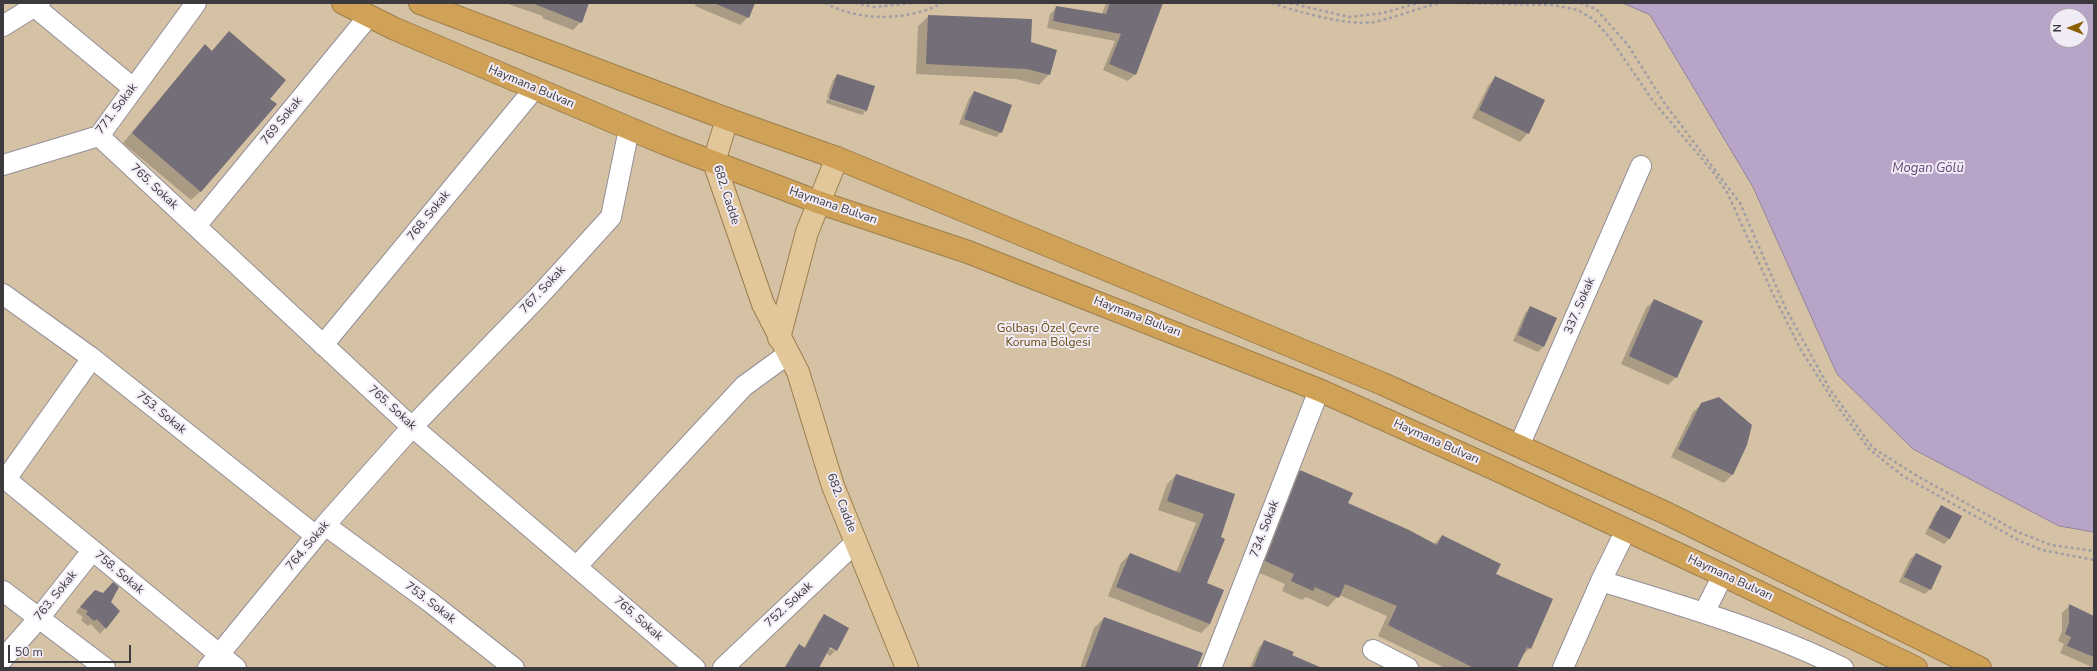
<!DOCTYPE html>
<meta charset="utf-8">
<style>
body{margin:0}
#map{position:relative;width:2097px;height:671px;overflow:hidden;background:#e3dee8;font-family:"Nunito Sans",sans-serif}
canvas{display:block}
.frame{position:absolute;inset:0;border:4px solid #3c3a3e;pointer-events:none}
.north{position:absolute;left:2049px;top:8px;width:40px;height:40px;box-sizing:border-box;background:#f1ebf6;border:1px solid #a9a4ac;border-radius:50%;rotate:270deg;font-size:11px;font-weight:700;line-height:16px;text-align:center;color:#3c3a3e}
.north::after{content:'';display:block;margin:auto;width:14px;height:18px;background:#8a5f00;clip-path:polygon(50% 0,100% 100%,50% 72%,0 100%)}
.scale{position:absolute;left:8px;top:645px;width:123px;height:18px;box-sizing:border-box;border:2px solid #3c3a3e;border-top:0;padding-left:5px;font-size:12px;line-height:14px;white-space:nowrap;color:#3c3a3e;-webkit-text-stroke:3px #f1ebf6;paint-order:stroke}
</style>
<div id="map">
<canvas width="2097" height="671"></canvas>
<div class="frame"></div>
<div class="north">N</div>
<div class="scale">50 m</div>
</div>
<script>
const context = document.querySelector('canvas').getContext('2d');
context.lineJoin = 'round';
function paint(path, color) { context.fillStyle = color; context.fill(path, 'evenodd'); }
function trace(path, color, width, dash) { context.strokeStyle = color; context.lineWidth = width; context.lineCap = dash ? 'butt' : 'round'; context.setLineDash(dash || []); context.stroke(path); }
function label(font, color, halo, rows, align = 'center') {
  context.font = font + ' "Nunito Sans",sans-serif'; context.lineWidth = 4; context.setLineDash([]); context.textBaseline = 'middle'; context.strokeStyle = halo; context.fillStyle = color; for (const [text, x, y, turn = 0] of rows) {
    context.save(); context.translate(x, y); context.rotate((+turn || 0) * Math.PI / 180); context.textAlign = isNaN(turn) ? turn : align; if (halo) context.strokeText(text, 0, 0); context.fillText(text, 0, 0); context.restore();
  }
}
const green = new Path2D(`
 M3 3H2094V668H3ZM2057 16H2081V40H2057Z`);
const water = new Path2D(`
 M1623 3H2094V532L2059 526 1913 449 1837 374 1753 187 1650 15ZM2057 16H2081V40H2057Z`);
const shadow = new Path2D(`
 M505 3H588L581 22 573 30 542 18 543 16Z
 M696 3H754L748 17 740 25 695 6Z
 M1106 3H1162L1135 74 1128 81 1103 70 1115 41 1047 28 1050 14 1057 7 1102 14Z
 M929 16 1030 43 1049 74 1039 85 1016 79 916 74 918 26Z
 M229 32 269 99 201 191 191 200 123 143 196 55 212 51Z
 M837 75 867 110 862 115 826 103 827 99 865 111V109L827 97 833 80Z
 M1496 77 1528 133 1520 142 1472 118 1488 86Z
 M974 92 1001 132 996 137 959 124 969 98Z
 M1654 300 1676 377 1668 385 1621 364 1646 308Z
 M1531 307 1543 347 1538 352 1513 341 1525 313Z
 M1702 404 1746 445 1732 475 1724 483 1671 457 1693 412Z
 M1301 471 1347 504 1434 544 1442 536 1495 574 1551 600 1530 648 1521 657 1516 668H1445L1378 636 1387 616 1339 595 1328 607 1306 597 1302 600 1282 591 1285 584 1255 571 1290 481Z
 M1176 475 1234 494 1206 584 1210 624 1201 633 1108 596 1121 563 1130 554 1176 572 1196 523 1158 510 1167 484Z
 M1942 507 1961 517 1949 539 1944 544 1925 534 1936 512Z
 M1916 554 1930 589 1925 594 1899 582 1910 559Z
 M103 594 119 611 100 634 91 624 88 626 81 620 83 617 76 612 89 596Z
 M2069 606 2094 617V668L2060 653 2064 644 2058 641 2062 631V613Z
 M824 615 848 629 836 651 826 644 825 646 835 651 830 656 826 653 817 668H784L794 651 799 645 804 648 819 621Z
 M1104 618 1196 668H1080L1094 628Z
 M1265 641 1291 656 1320 668H1250L1259 647Z`);
const building = new Path2D(`
 M532 3H589L582 23Z
 M714 3H755L749 18Z
 M1110 3H1163L1136 75 1109 64 1121 34 1053 21 1056 6 1106 14Z
 M928 15 1032 19 1031 42 1057 50 1050 75 1027 69 926 64Z
 M229 31 286 80 270 99 277 104 201 192 132 133 205 44 212 51Z
 M837 74 875 86 867 111 829 99Z
 M1495 76 1545 100 1529 134 1479 110Z
 M974 91 1012 105 1002 133 964 119Z
 M1654 299 1703 321 1677 378 1629 356Z
 M1530 306 1557 318 1544 347 1518 335Z
 M1719 397 1752 425 1747 445 1733 475 1678 449 1701 403Z
 M1300 470 1353 493 1348 503 1409 530 1437 545 1442 535 1501 564 1496 574 1553 599 1531 649 1527 647 1517 668H1474L1388 625 1397 606 1345 584 1339 598 1315 587 1313 591 1291 581 1294 574 1265 561Z
 M1176 474 1235 494 1221 537 1225 539 1207 583 1224 590 1210 624 1116 587 1130 553 1180 573 1204 514 1167 501Z
 M1941 505 1962 516 1950 539 1929 528Z
 M1916 553 1942 566 1931 590 1904 577Z
 M113 582 119 587 111 602 120 611 106 629 97 619 94 621 86 614 88 611 80 607 95 590 103 593Z
 M2069 604 2094 616V657L2067 646 2071 637 2065 634 2069 623Z
 M824 614 849 628 837 651 830 647 819 668H785L799 644 805 648Z
 M1104 617 1203 653 1197 668H1085Z
 M1264 640 1294 652 1292 655 1322 668H1253Z`);
const path = new Path2D(`
 M825 3C860 22 908 21 943 3
 M855 3 874 7 912 3
 M1272 3C1298 12 1347 26 1374 22 1398 17 1419 7 1442 3
 M1290 3 1349 17 1383 13 1418 3
 M1454 3 1553 5 1578 10 1593 19 1610 38 1653 101 1713 172 1728 194 1772 292 1801 350 1832 399 1869 449 1903 476 2020 541 2042 550 2094 560
 M1580 3 1596 9 1628 45 1665 104 1740 203 1786 309 1829 388 1873 448 1919 477 2018 532 2051 545 2094 551`);
const minor = new Path2D(`
 M35 7 133 88
 M3 26 40 3
 M99 136 402 418 695 668
 M3 165 99 136 196 3
 M196 226 368 17
 M3 294 92 358 316 536
 M323 345 535 88
 M1519 446 1641 166
 M3 477 236 668
 M6 479 92 358
 M325 525 430 602 514 668
 M577 566 744 386 788 354
 M1601 581C1683 606 1766 630 1843 668
 M3 591 105 668
 M1704 613 1723 575
 M1373 650 1408 668
 M3 659 39 618 92 551
 M208 668 325 525 412 427 539 296 611 217 629 129
 M723 668 856 542
 M1211 668 1319 390
 M1563 668 1601 581 1626 530`);
const major = new Path2D(`
 M727 119 714 162 763 304 798 372 833 486 907 668
 M779 338 807 232 837 158`);
const highway = new Path2D(`
 M343 3 395 29 666 144 818 202 968 252 1319 390 1493 468 1723 575 1916 668
 M420 3 727 119 837 158 1383 384 1668 514 1980 668`);
const streetNames = [
 ["Haymana Bulvarı",531,87,23],
 ["771. Sokak",117,109,-53],
 ["769 Sokak",282,121,-51],
 ["765. Sokak",154,187,43],
 ["682. Cadde",726,195,72],
 ["Haymana Bulvarı",833,206,19],
 ["768. Sokak",429,216,-51],
 ["767. Sokak",543,290,-47],
 ["337. Sokak",1580,306,-67],
 ["Haymana Bulvarı",1137,317,21],
 ["765. Sokak",392,408,42],
 ["753. Sokak",161,413,39],
 ["Haymana Bulvarı",1436,442,24],
 ["682. Cadde",841,503,69],
 ["734. Sokak",1265,529,-69],
 ["764. Sokak",308,546,-50],
 ["758. Sokak",119,573,40],
 ["Haymana Bulvarı",1730,578,25],
 ["763. Sokak",56,596,-51],
 ["753. Sokak",430,603,37],
 ["752. Sokak",789,605,-43],
 ["765. Sokak",638,619,41]
];
const parkNames = [
 ["Gölbaşı Özel Çevre",1048,329],
 ["Koruma Bölgesi",1048,343]
];
const waterNames = [
 ["Mogan Gölü",1928,169]
];
paint(green, '#d5c2a5');
paint(water, '#b8a4c7');
trace(water, '#93849e', 1);
paint(shadow, '#0003');
paint(building, '#736e78');
trace(minor, '#948e98', 22);
trace(major, '#9c7e4e', 24);
trace(highway, '#9c7e4e', 24);
trace(path, '#a19ea5', 2.5, [3, 3]);
trace(minor, '#fff', 20);
trace(major, '#e2c79a', 22);
trace(highway, '#cfa257', 22);
label('12px', '#3c3a3e', '#f1ebf6', streetNames);
label('12px', '#694a0c', '#f1ebf6', parkNames);
label('italic 13px', '#644778', '#f1ebf6', waterNames);
</script>
